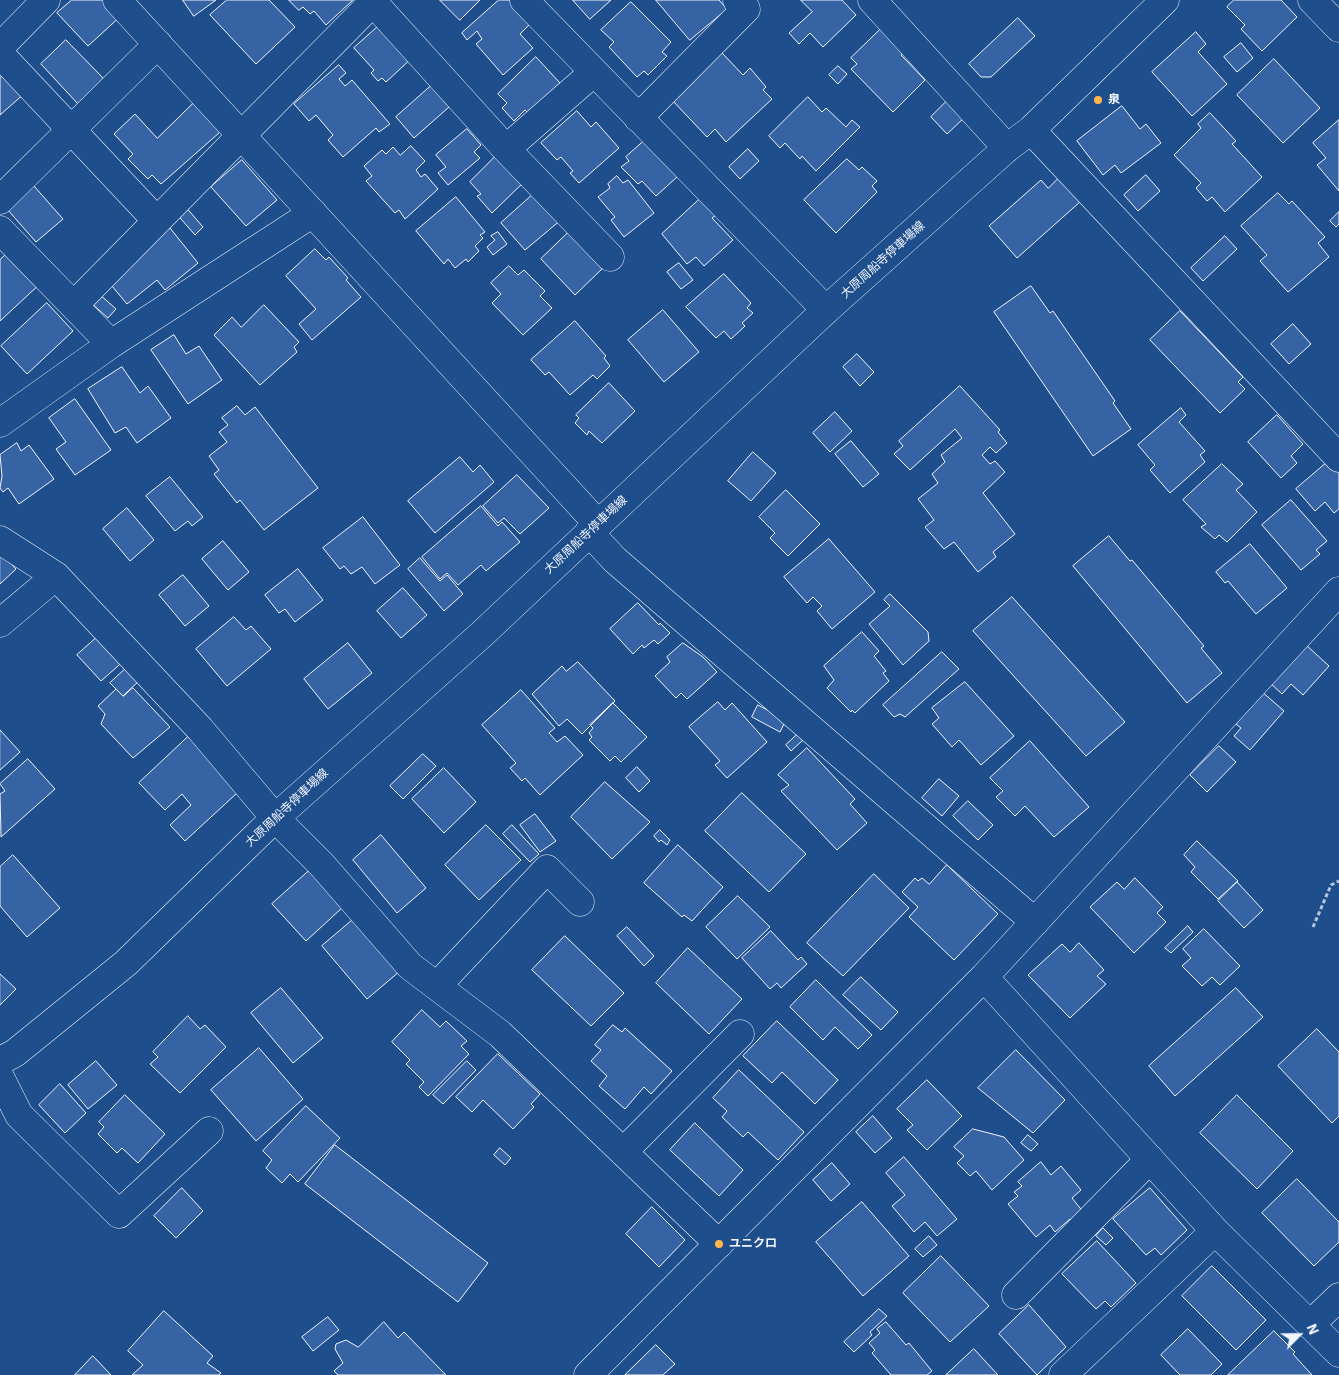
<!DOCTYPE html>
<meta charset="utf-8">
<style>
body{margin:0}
#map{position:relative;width:1339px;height:1375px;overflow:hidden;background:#1f4e8c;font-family:"IBM Plex Sans",sans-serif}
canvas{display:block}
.north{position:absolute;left:1274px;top:1310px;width:50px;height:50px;-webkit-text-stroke:4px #1f4e8c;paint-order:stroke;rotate:67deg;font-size:14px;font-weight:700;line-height:20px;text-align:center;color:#f2f6ff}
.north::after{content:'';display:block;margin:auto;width:18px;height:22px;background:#f2f6ff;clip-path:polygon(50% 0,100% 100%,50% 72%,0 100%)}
</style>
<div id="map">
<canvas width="1339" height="1375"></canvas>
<div class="north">N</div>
</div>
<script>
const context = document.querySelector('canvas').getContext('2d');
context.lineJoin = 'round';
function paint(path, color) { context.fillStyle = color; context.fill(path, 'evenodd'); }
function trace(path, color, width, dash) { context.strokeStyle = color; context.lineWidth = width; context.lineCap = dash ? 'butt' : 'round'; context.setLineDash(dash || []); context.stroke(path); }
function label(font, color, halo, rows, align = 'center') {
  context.font = font + ' "IBM Plex Sans","Noto Sans JP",sans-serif'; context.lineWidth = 4; context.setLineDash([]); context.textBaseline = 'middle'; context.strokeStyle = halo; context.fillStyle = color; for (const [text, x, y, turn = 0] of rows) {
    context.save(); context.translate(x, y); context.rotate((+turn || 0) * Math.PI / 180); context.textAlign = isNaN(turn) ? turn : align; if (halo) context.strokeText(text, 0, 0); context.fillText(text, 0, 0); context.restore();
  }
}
const building = new Path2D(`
 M72 0H109L123 14 88 46 57 13Z
 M183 0H216L194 16Z
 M227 0H269L295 27 256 64 210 15Z
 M289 0H353L326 25 314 11 310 14 303 7 299 10Z
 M440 0H480L460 20Z
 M499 0H512L531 23 520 34 533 48 503 75 476 44 482 39 477 31 467 40 462 33Z
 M573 0H611L590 19Z
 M656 0H719L727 9 690 40Z
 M801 0H842L856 15 823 47 810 33 799 44 789 33 812 12Z
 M1234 0H1281L1297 17 1262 51 1241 29 1245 25 1227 7Z
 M631 2 671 42 662 52 667 56 648 75 644 71 637 77 609 47 614 42 601 30Z
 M1018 18 1035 36 991 77H981L969 64Z
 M382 23 413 57 386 82 382 78 378 81 371 73 374 70 354 48Z
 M883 27 906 51 901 55 925 80 893 112 851 69 857 64 851 58Z
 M1196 32 1206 44 1198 52 1227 84 1192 116 1152 72Z
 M66 40 104 79 78 104 41 64Z
 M1241 43 1253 58 1237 72 1224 57Z
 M722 53 743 75 750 68 766 87 763 90 772 99 726 142 715 129 707 137 672 100Z
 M536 57 560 83 528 113 525 110 514 121 502 108 507 103 498 94Z
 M1274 59 1320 108 1283 143 1237 95Z
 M339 65 346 73 339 79 345 86 352 80 390 124 379 132 376 128 343 157 328 140 333 135 316 115 309 121 294 104Z
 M838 66 847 74 838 84 829 75Z
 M7 72 25 93 0 115V78Z
 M431 86 449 107 414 138 396 117Z
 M201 96 228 125 161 184 152 175 148 179 128 159 133 154 114 134 135 114 157 138Z
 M808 97 822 112 826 108 846 127 852 120 860 127 816 171 802 156 800 159 785 143 780 148 769 136Z
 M949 99 965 117 947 134 931 117Z
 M1122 106 1140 129 1146 124 1161 143 1121 173 1115 165 1103 175 1077 141Z
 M577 111 591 127 596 122 619 148 579 183 570 173 573 171 561 157 557 160 541 143Z
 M1210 113 1236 141 1232 144 1262 177 1225 212 1212 197 1207 201 1196 188 1201 183 1174 155 1201 128 1198 124Z
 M1339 120V191L1317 165 1326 158 1313 143Z
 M467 129 481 145 474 152 480 158 448 185 438 173 446 167 436 155Z
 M644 141 677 177 656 196 642 181 638 184 621 167 629 161 626 157Z
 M411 146 425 161 416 170 421 177 425 174 438 189 405 219 399 210 395 213 366 181 372 176 364 166 382 150 386 154 393 147 400 155Z
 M748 149 759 161 740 179 729 167Z
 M497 155 528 178 492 213 477 196 481 194 470 182Z
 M847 159 859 170 862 167 877 181 872 186 877 192 836 233 804 200Z
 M242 160 277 200 246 226 211 187Z
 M1146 175 1160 191 1138 211 1124 195Z
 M617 176 623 183 628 180 654 213 624 237 611 220 615 217 598 197 610 188 608 184Z
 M1060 177 1081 201 1017 258 989 226 1041 180 1048 188Z
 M34 186 63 219 36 242 7 209Z
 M538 190 562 219 525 250 501 223Z
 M1278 193 1289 204 1292 201 1325 237 1318 243 1329 257 1288 292 1260 261 1267 255 1241 226Z
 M456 197 485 232 480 235 483 238 475 246 479 251 468 262 466 259 455 268 448 259 444 264 416 231Z
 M701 198 716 215 712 218 733 240 704 266 696 257 687 264 662 234Z
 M184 205 203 227 195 235 175 212Z
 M1339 212V224L1336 227 1330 221Z
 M170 228 198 263 165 290 157 280 127 304 107 280Z
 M570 231 605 266 575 295 541 259Z
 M498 232 507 244 493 255 487 247 495 240 491 236Z
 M1225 236 1237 249 1203 281 1191 268Z
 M12 249 42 282 0 321V260Z
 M315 249 326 260 329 257 348 278 346 280 361 297 312 340 299 324 316 309 286 276Z
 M679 263 693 280 681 289 667 272Z
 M509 266 518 275 524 270 545 291 540 296 552 308 523 335 492 303 501 294 491 283Z
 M724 274 751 303 747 308 753 313 742 323 745 326 731 339 724 331 716 338 686 307Z
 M1031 286 1050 313 1053 311 1115 401 1113 403 1131 429 1093 456 994 312Z
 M98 293 116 309 108 318 90 302Z
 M47 303 73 331 27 374 1 346Z
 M264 305 299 342 294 347 297 352 260 385 214 335 232 317 241 327Z
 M663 310 699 352 664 382 628 340Z
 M1180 311 1243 377 1238 382 1245 389 1220 413 1150 340Z
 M575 321 606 356 604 358 610 366 597 379 593 375 570 395 549 372 545 375 531 360Z
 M1293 324 1311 344 1289 364 1271 344Z
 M174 335 186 354 199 346 222 380 188 404 151 350Z
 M857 354 874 372 860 386 843 367Z
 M122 367 140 393 148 386 171 418 137 443 126 427 115 433 88 389Z
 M609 383 635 411 602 443 589 431 587 435 575 423 579 418 576 415Z
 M960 386 1000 430 998 432 1007 443 996 453 990 447 982 455 990 464 995 461 1005 472 983 493 1015 534 993 552 996 557 978 572 954 542 944 549 925 527 934 520 918 499 938 483 932 474 945 462 941 455 962 438 955 429 910 470 894 454 903 446 899 441Z
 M75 399 111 450 75 475 56 449 66 442 49 418Z
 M237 406 245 415 255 407 318 488 264 530 240 500 237 503 214 474 219 470 209 456 227 442 219 432 228 425 222 418Z
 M1181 408 1186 415 1179 422 1205 451 1200 455 1205 462 1170 493 1150 470 1155 465 1138 445Z
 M835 412 852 431 830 452 813 433Z
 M1277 415 1303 444 1291 456 1297 463 1281 478 1248 442Z
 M851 441 879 474 863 487 835 454Z
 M17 443 21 451 29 445 54 479 19 504 8 488 3 492 0 488 2 476 0 455Z
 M753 452 776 473 751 501 728 481Z
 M460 457 473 472 480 465 494 482 435 533 408 501Z
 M1331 459 1339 468V509L1334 513 1325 502 1315 511 1296 489Z
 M1222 464 1243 484 1236 490 1257 512 1227 542 1219 535 1215 539 1201 527 1206 524 1183 500Z
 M517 475 549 508 520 534 504 518 498 523 483 506Z
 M170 477 203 517 192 526 188 521 175 531 146 496Z
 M786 490 820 524 788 556 770 538 775 533 759 517Z
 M1291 500 1327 541 1316 550 1320 554 1301 570 1262 525Z
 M481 506 498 526 502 522 520 542 486 571 481 565 458 585 447 573 440 579 422 557Z
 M127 508 154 540 130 561 103 529Z
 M363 517 400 565 375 584 362 567 351 574 344 566 340 569 323 548Z
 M1109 536 1130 561 1132 560 1204 646 1201 648 1222 673 1187 703 1073 566Z
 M829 539 875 592 832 629 817 611 822 606 813 597 807 603 784 577Z
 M223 541 249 572 228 590 202 559Z
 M1250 544 1287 588 1256 614 1228 581 1225 583 1216 572Z
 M0 551 16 569 0 584Z
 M420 558 440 581 447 575 463 594 444 611 408 569Z
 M298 569 323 600 295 622 285 609 279 613 265 595Z
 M183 575 209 606 185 626 159 595Z
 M403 588 427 615 401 638 377 611Z
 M890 594 928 632 929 641 903 665 869 624 890 606 884 600Z
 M1012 597 1125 722 1086 756 973 631Z
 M638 603 659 625 660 623 670 633 658 644 654 640 644 648 642 645 633 654 610 629Z
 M234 617 246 630 251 626 271 649 227 686 196 649Z
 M103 632 127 658 101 681 77 655Z
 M862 632 879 651 874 656 886 671 883 673 889 681 855 713 852 710 851 712 827 688 834 680 824 666Z
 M348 643 372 673 328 709 304 679Z
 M683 643 703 657 717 672 687 699 681 693 676 698 655 676 670 662 667 657Z
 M1305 644 1329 666 1303 695 1291 684 1282 694 1269 682Z
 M942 652 959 669 905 717 900 714 894 717 883 705Z
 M578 662 615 701 582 734 567 719 559 726 532 694 562 666 566 671Z
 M131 664 143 677 123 696 110 683Z
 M965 682 1014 736 981 765 959 740 952 747 932 724 939 718 932 708Z
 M133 688 170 727 133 758 101 724 105 714 98 706 116 689 123 696Z
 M521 690 555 728 549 733 557 742 565 736 583 755 540 795 525 778 522 781 510 768 516 763 482 725Z
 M1260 690 1284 711 1250 750 1234 736 1241 728 1232 721Z
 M718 702 725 710 732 703 767 742 727 778 715 765 720 761 689 727Z
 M613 703 647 737 621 762 615 756 610 761 589 740 592 737 589 733 593 728 590 725Z
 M758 705 786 720 780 732 752 717Z
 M0 730 20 752 0 770Z
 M798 734 803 740 791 751 786 745Z
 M189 736 224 766 218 772 237 793 185 841 170 825 191 805 182 794 165 810 139 783Z
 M1030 741 1089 807 1054 837 1025 806 1015 816 996 797 1003 791 990 778Z
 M1219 746 1236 762 1207 792 1190 775Z
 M807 748 855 799 850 804 867 823 837 850 781 791 789 785 778 775Z
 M423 754 436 766 403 799 390 786Z
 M28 759 55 789 1 837 0 794 5 791 0 784Z
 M637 767 650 781 639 792 626 778Z
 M444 768 476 802 444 833 412 799Z
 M939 779 959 796 942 816 922 798Z
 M605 782 650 822 612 859 571 817Z
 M742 793 806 854 769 892 705 831Z
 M968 801 993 825 978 840 953 816Z
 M535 814 556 841 540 852 520 825Z
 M486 825 521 860 479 900 445 865Z
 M512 825 539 854 530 862 503 834Z
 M660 830 670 840 667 845 661 840 659 842 654 836Z
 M381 835 426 888 397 913 353 860Z
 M1197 841 1238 881 1218 899 1191 872 1195 867 1184 855Z
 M678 845 723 887 692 921 684 915 682 917 644 883Z
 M13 855 60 908 27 937 0 906V867Z
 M947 865 998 914 954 960 909 917 918 907 902 892 915 878 918 881 922 878 929 884Z
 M310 870 343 907 306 941 272 904Z
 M874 874 909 908 843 976 807 943Z
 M1135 878 1163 907 1157 913 1166 922 1134 953 1090 907 1117 882 1124 889Z
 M1237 882 1263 910 1244 928 1218 901Z
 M738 896 770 927 737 959 706 927Z
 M355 918 400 971 367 999 322 946Z
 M1188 926 1193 932 1171 953 1165 948Z
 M627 927 654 956 644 966 617 936Z
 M1204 929 1240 966 1220 985 1212 977 1202 986 1182 966 1191 958 1183 949Z
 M771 931 798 960 801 957 807 964 781 988 777 983 770 989 742 958Z
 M565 936 624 993 591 1026 532 970Z
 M1079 943 1104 970 1097 976 1106 984 1070 1018 1028 975 1062 944 1070 952Z
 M688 948 742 999 709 1034 656 983Z
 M0 974 16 989 0 1005Z
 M861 977 898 1012 881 1030 843 995Z
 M816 980 872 1035 858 1049 835 1027 823 1040 790 1007Z
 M281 988 323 1038 293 1063 251 1013Z
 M1236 988 1263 1017 1175 1096 1149 1066Z
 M422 1010 440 1027 446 1021 467 1041 461 1046 469 1054 428 1096 419 1087 424 1082 406 1064 410 1060 392 1042Z
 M188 1016 200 1029 205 1025 226 1047 180 1093 150 1064 158 1057 153 1052Z
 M777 1021 838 1080 815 1104 782 1072 772 1083 743 1056Z
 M613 1025 622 1032 625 1028 672 1071 651 1094 644 1087 625 1109 599 1086 607 1076 591 1061 601 1050 595 1045Z
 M1317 1029 1339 1052V1116L1332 1123 1278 1066Z
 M259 1048 303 1099 256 1141 211 1090Z
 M1016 1050 1065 1100 1033 1133 978 1088Z
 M498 1054 540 1094 531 1104 534 1107 513 1129 483 1100 472 1112 456 1097Z
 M96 1061 117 1085 88 1109 68 1085Z
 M467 1061 476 1070 443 1104 433 1095Z
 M739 1070 804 1132 778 1160 748 1132 743 1137 722 1117 727 1111 713 1098Z
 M927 1080 962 1116 927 1150 907 1130 913 1125 897 1109Z
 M60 1084 86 1113 65 1133 39 1105Z
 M125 1095 165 1134 138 1163 122 1148 117 1153 98 1134 104 1127 99 1122Z
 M1237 1095 1293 1151 1257 1189 1200 1133Z
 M306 1106 340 1138 298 1182 290 1174 282 1183 266 1168 272 1160 263 1151Z
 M873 1116 892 1138 875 1153 856 1132Z
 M695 1123 743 1170 719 1196 670 1150Z
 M973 1129 1004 1137 1024 1160 992 1190 976 1171 970 1176 957 1163 964 1156 954 1147Z
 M1028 1135 1038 1144 1031 1151 1021 1143Z
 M335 1145 488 1263 458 1302 305 1184Z
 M500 1148 511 1158 505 1165 494 1155Z
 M904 1157 957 1219 937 1236 925 1222 914 1232 892 1206 905 1195 886 1173Z
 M1041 1162 1051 1175 1061 1166 1081 1190 1072 1198 1084 1213 1073 1222 1070 1219 1055 1232 1050 1225 1036 1237 1008 1204 1018 1196 1014 1192 1022 1186 1018 1182Z
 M832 1163 850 1184 831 1201 813 1180Z
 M1297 1179 1339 1222V1242L1314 1266 1262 1213Z
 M182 1188 203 1211 176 1238 154 1216Z
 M1150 1188 1187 1230 1161 1255 1155 1248 1146 1255 1113 1219Z
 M862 1202 909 1256 863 1296 816 1242Z
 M652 1207 685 1240 659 1267 626 1234Z
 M1103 1228 1113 1238 1106 1245 1096 1236Z
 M929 1236 937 1245 923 1257 915 1249Z
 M1097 1241 1136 1283 1111 1307 1105 1301 1096 1309 1062 1274Z
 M941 1256 989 1306 950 1342 903 1293Z
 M1212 1266 1266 1320 1236 1350 1182 1296Z
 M1029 1305 1066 1347 1037 1375 999 1334Z
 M879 1309 887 1316 870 1332 872 1335 854 1352 844 1342Z
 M164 1311 213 1356 207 1363 221 1373 219 1375H132L143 1365 128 1351Z
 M328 1317 339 1330 313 1351 302 1337Z
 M384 1322 398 1338 404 1332 446 1375H338L334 1371 343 1363 335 1349 336 1344 346 1340 358 1347Z
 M886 1322 906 1345 909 1343 932 1371 927 1375H891L872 1353 875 1350 869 1343 880 1333 877 1329Z
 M1188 1329 1222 1364 1211 1375H1180L1161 1355Z
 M1274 1331 1295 1352 1293 1354 1312 1375H1228Z
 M656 1345 675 1364 663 1375H625Z
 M974 1349 998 1375H946Z
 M93 1356 111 1375H75Z`);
const path = new Path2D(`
 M1313 927 1331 885 1339 881`);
const minor = new Path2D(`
 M117 0 598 524
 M375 0 373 2 506 149 594 72
 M524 0 826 310
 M872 0 1007 148
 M1312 0 1339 28
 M0 47 46 0
 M0 54 157 221
 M638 118 746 9 737 0
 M1031 130 1339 458
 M506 149 610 257
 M0 200 158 44
 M0 230 111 344
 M74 305 373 2 372 0
 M0 423 111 344 313 213
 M589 532 615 560 1035 922
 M0 540 56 576 200 729 275 818 322 865 410 966 500 1034 719 1244
 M0 623 56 576
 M984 977 1215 1231 1339 1353
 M437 986 547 869 580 902
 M0 1077 19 1115 119 1214 209 1131
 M623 1152 740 1034
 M1016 1295 1150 1159
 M1311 1324 1339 1297
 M588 1375 984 977 1339 591
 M1063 1375 1215 1231`);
const major = new Path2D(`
 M0 1061 15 1053 126 963 275 818 482 634 826 310 1007 148 1031 130 1165 0`);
const markers = [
 [1098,100,5,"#ffb74d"],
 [719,1244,5,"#ffb74d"]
];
const poiNames = [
 ["泉",1108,100],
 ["ユニクロ",729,1244]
];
const streetNames = [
 ["大原周船寺停車場線",883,260,-42],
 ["大原周船寺停車場線",586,535,-43],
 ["大原周船寺停車場線",287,808,-43]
];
paint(building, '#3563a3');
trace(building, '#f2f6ff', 1);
trace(minor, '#f2f6ff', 29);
trace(major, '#f2f6ff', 29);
trace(path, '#b3c4dc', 3, [4, 2.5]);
trace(minor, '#1f4e8c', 28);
trace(major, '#1f4e8c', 28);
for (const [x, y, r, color] of markers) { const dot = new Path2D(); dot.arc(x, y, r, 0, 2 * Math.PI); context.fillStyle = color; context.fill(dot); trace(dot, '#1f4e8c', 2); }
label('bold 12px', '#f2f6ff', '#1f4e8c', poiNames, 'left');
label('12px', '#f2f6ff', '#1f4e8c', streetNames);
</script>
